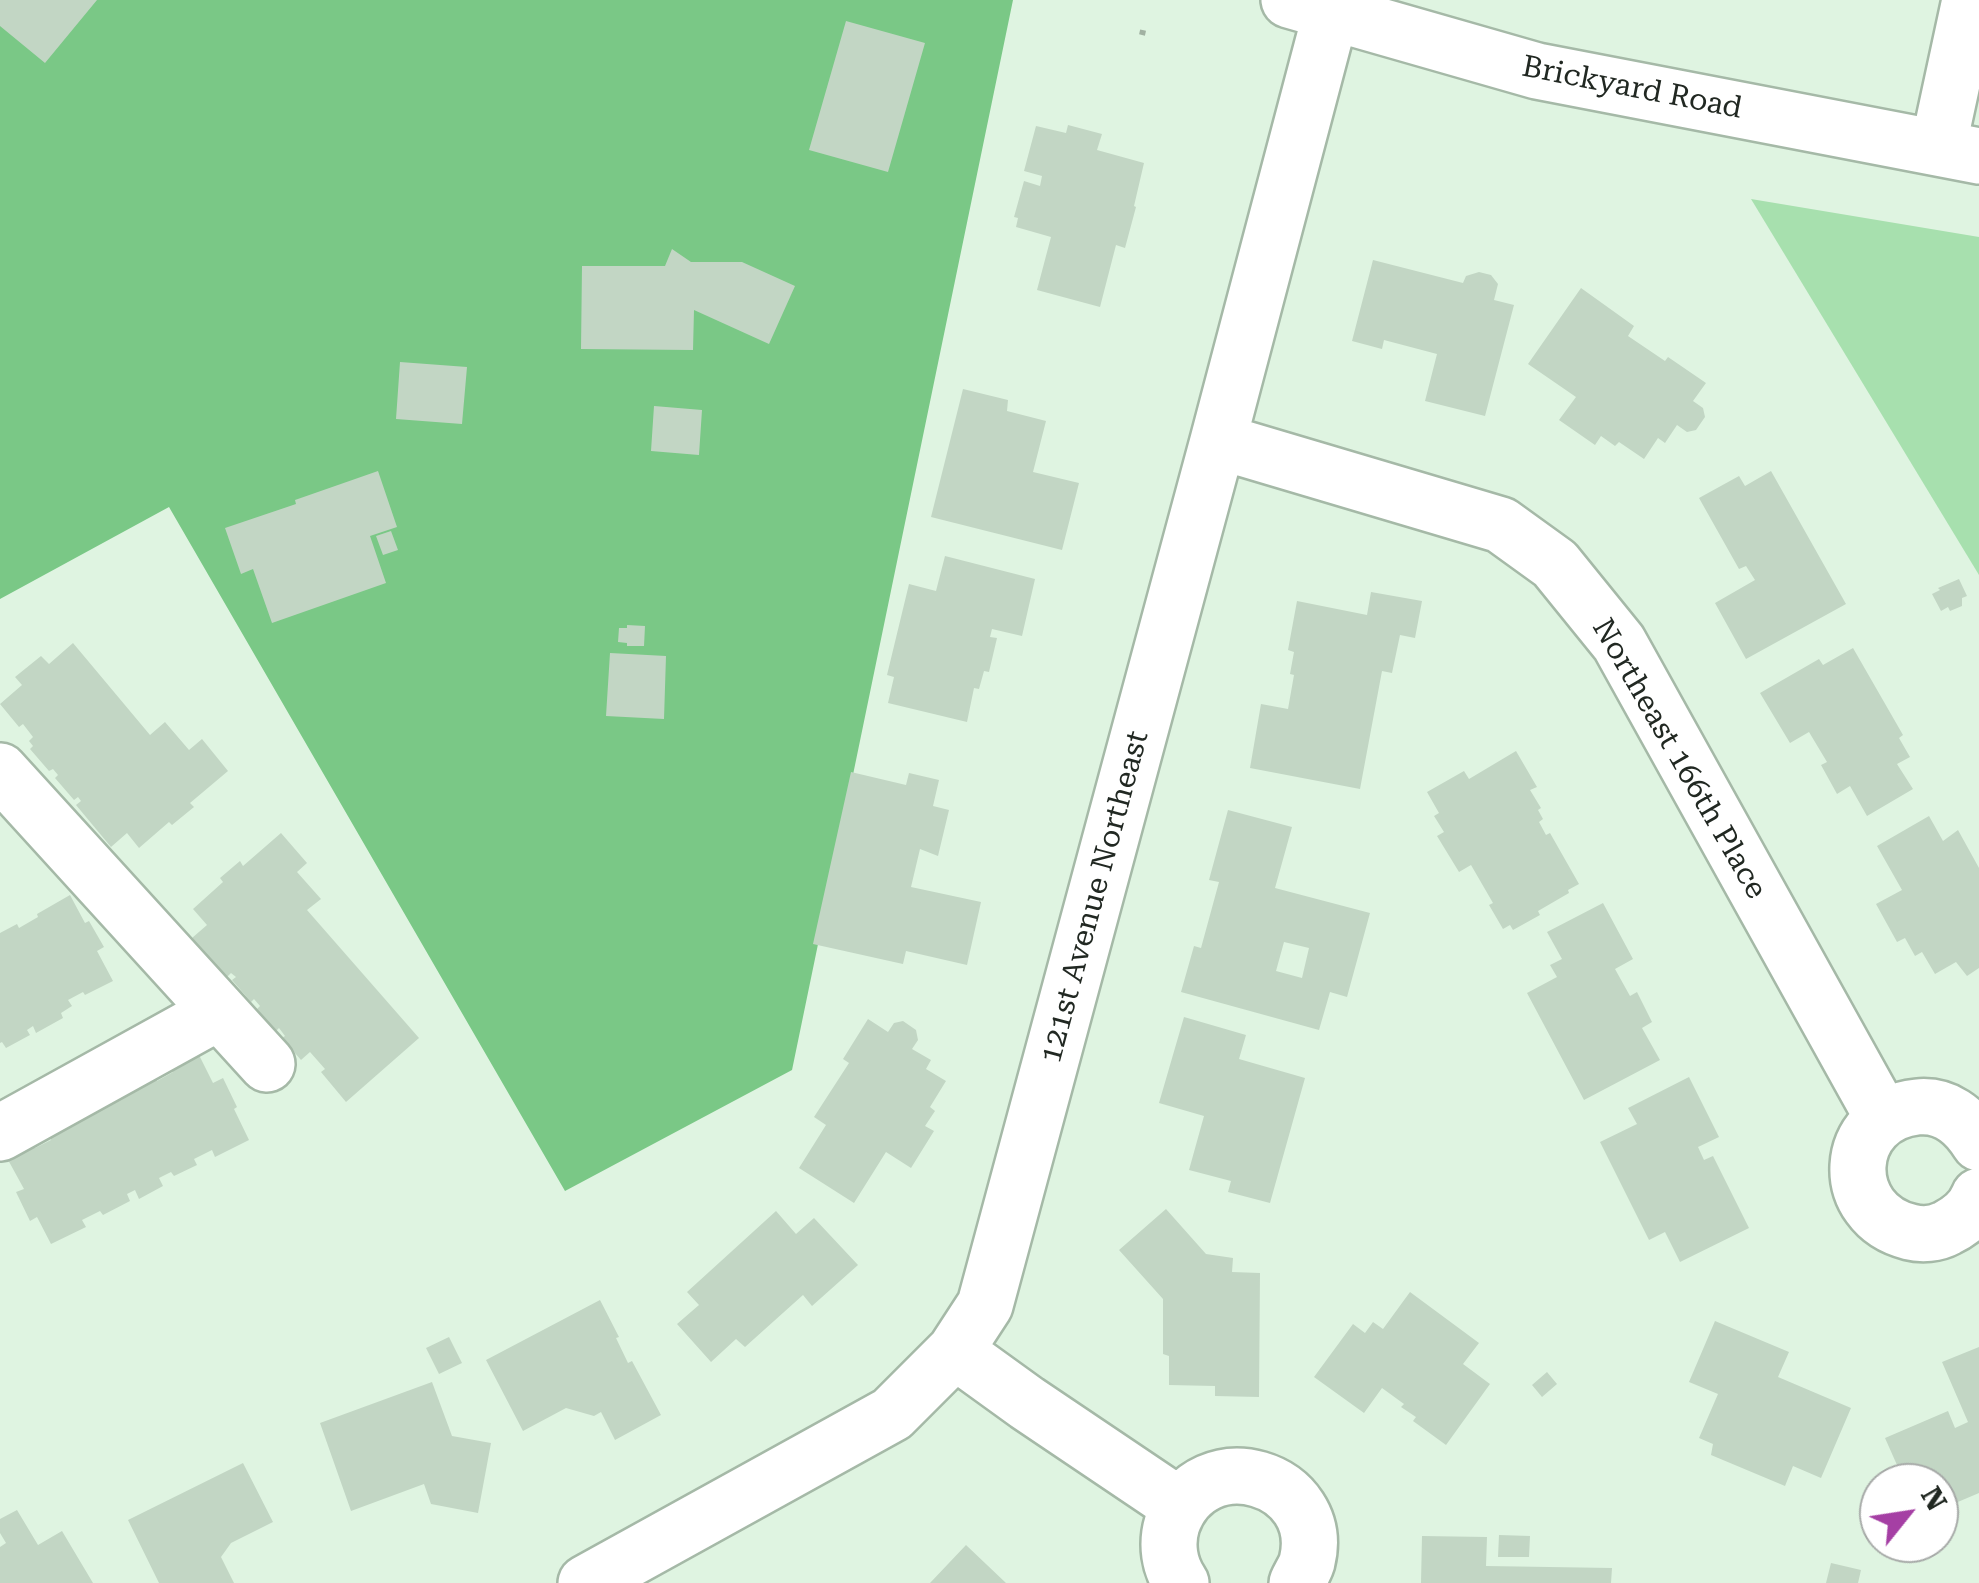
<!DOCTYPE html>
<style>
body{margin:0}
#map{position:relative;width:1979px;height:1583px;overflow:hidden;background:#dff4e1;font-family:"Roboto Serif",serif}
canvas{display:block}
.north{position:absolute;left:1859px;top:1463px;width:100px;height:100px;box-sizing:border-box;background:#fff;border:2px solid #a6a9a7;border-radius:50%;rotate:60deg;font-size:28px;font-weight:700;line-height:40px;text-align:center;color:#212822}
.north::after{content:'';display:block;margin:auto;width:35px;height:45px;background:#a53fa4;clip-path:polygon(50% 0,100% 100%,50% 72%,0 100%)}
</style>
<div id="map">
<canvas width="1979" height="1583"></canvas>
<div class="north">N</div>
</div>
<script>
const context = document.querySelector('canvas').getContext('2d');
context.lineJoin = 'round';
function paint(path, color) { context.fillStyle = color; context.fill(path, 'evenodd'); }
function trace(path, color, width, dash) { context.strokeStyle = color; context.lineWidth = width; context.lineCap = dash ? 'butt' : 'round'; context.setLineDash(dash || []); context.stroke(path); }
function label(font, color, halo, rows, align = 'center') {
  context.font = font + ' "Roboto Serif",serif'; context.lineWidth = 10; context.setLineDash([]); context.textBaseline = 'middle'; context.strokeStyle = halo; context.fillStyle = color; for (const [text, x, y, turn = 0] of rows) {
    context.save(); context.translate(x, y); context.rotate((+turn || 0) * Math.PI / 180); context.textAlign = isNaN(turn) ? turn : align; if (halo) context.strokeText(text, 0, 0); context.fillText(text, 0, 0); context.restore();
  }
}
const green = new Path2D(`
 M1751 199 1979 237V575Z`);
const forest = new Path2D(`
 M0 0H1013L792 1070 565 1191 169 507 0 599Z`);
const building = new Path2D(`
 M0 0H97L45 63 0 26Z
 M846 21 925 43 888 172 809 150Z
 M1068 125 1102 134 1097 150 1144 163 1134 206 1136 207 1125 248 1116 245 1100 307 1037 290 1051 237 1016 227 1018 218 1014 217 1024 181 1040 186 1042 176 1024 171 1036 126 1066 133Z
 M672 249 691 262H742L795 286 769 344 694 310 693 350 581 349 582 266H665Z
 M1373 260 1463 283 1466 276 1479 272 1491 275 1498 284 1494 300 1514 305 1485 416 1425 401 1437 354 1384 340 1382 349 1352 341Z
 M1581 288 1634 326 1628 336 1665 361 1668 357 1706 383 1693 401 1703 408 1705 417 1696 430 1687 432 1677 425 1665 443 1658 438 1644 459 1619 442 1615 446 1601 436 1595 445 1559 420 1576 397 1528 364Z
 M400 362 467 367 462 424 396 419Z
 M963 389 1008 400 1007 411 1046 421 1033 472 1079 483 1062 550 931 517Z
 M654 406 702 410 699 455 651 451Z
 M378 471 397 527 370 536 386 583 272 623 253 569 241 574 225 528 296 504 295 500Z
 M1771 471 1846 604 1746 659 1715 603 1755 580 1746 566 1739 569 1699 498 1739 476 1745 486Z
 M391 531 398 550 383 555 376 536Z
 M945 556 1035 579 1022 636 992 629 990 637 997 638 989 672 984 671 979 689 974 688 967 722 888 703 894 677 887 675 909 584 936 591Z
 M1959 579 1967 596 1962 598V606L1950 611 1948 607 1941 611 1932 594 1940 590 1938 588Z
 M1371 592 1422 601 1415 638 1400 635 1392 673 1382 671 1360 789 1250 768 1261 704 1288 709 1294 675 1290 674 1294 652 1288 650 1297 601 1367 615Z
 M627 625 645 626 644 646H627V643L618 642 619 628H627Z
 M73 643 150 735 165 722 189 750 202 739 228 771 190 803 194 807 172 825 169 822 139 848 127 833 111 847 76 805 81 801 78 797 74 800 55 778 58 775 53 769 49 771 30 749 33 746 29 741 33 737 23 724 19 727 0 704 22 685 15 677 41 656 49 664Z
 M1853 648 1903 735 1899 738 1910 757 1897 764 1913 789 1867 816 1850 786 1837 794 1821 765 1827 762 1809 732 1790 743 1760 693 1819 659 1823 665Z
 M610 653 666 656 664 719 606 716Z
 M1516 751 1537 787 1530 790 1541 808 1538 810 1543 819 1539 822 1546 835 1550 833 1579 884 1568 890 1569 893 1538 911 1540 915 1513 930 1510 925 1503 929 1489 905 1493 903 1471 865 1459 872 1437 836 1444 832 1434 816 1439 813 1427 792 1464 771 1469 779Z
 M851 772 906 785 909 773 939 780 933 806 949 810 938 856 920 849 911 887 981 902 967 965 906 951 903 964 813 944Z
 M1228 810 1292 827 1275 888 1370 913 1347 997 1330 992 1319 1030 1181 992 1194 946 1201 948 1219 882 1209 880ZM1284 942 1309 948 1302 978 1276 971Z
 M1929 816 1943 841 1958 830 1979 868V968L1967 976 1956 962 1935 974 1922 952 1915 956 1905 938 1897 942 1876 904 1902 890 1877 846Z
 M281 833 307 863 297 872 321 899 307 910 419 1038 346 1102 321 1072 325 1069 310 1052 301 1060 282 1038 285 1036 279 1028 276 1031 257 1009 260 1006 254 999 251 1002 232 980 236 977 231 973 227 977 192 938 207 925 193 909 223 882 220 878 240 861 243 866Z
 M70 895 85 923 89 921 104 947 97 951 113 981 85 995 83 992 68 1000 72 1006 61 1013 63 1018 36 1033 33 1026 27 1030 30 1035 6 1048 2 1042 0 1043V933L17 924 19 928 38 917 37 914Z
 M1603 903 1633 959 1615 969 1630 996 1637 992 1652 1022 1642 1028 1660 1060 1584 1100 1527 993 1557 977 1550 965 1562 959 1547 932Z
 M1184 1017 1246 1035 1239 1059 1305 1078 1270 1203 1228 1192 1231 1181 1189 1170 1204 1116 1159 1103Z
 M868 1019 888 1032 894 1023 903 1021 916 1030 918 1040 912 1049 931 1060 926 1069 946 1081 930 1107 935 1111 925 1126 934 1131 911 1168 886 1152 854 1203 799 1168 826 1125 814 1117 849 1063 843 1059Z
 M198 1053 213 1083 223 1078 237 1107 234 1109 249 1140 215 1157 212 1150 194 1159 197 1165 174 1176 171 1172 159 1178 163 1186 139 1199 135 1190 127 1194 130 1201 103 1215 100 1211 82 1220 86 1227 51 1244 37 1217 30 1221 16 1192 24 1189 7 1158 33 1145 35 1148 51 1140 48 1133 155 1075 157 1081 173 1072 170 1068Z
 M1689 1077 1719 1137 1698 1147 1704 1160 1713 1156 1749 1228 1680 1262 1665 1232 1649 1240 1600 1142 1637 1124 1628 1108Z
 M1166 1209 1206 1254 1233 1258 1232 1272 1260 1273 1259 1397 1215 1396V1386L1169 1385V1356L1163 1354V1299L1119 1250Z
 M776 1211 796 1234 814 1218 858 1265 812 1306 803 1295 745 1347 736 1339 711 1362 677 1324 699 1305 687 1292Z
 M1410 1292 1479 1343 1463 1364 1490 1384 1446 1445 1413 1421 1416 1417 1401 1407 1404 1404 1382 1388 1364 1413 1314 1377 1353 1324 1365 1333 1373 1322 1383 1329Z
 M600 1300 619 1337 616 1338 628 1363 632 1361 661 1415 615 1440 601 1412 594 1416 566 1408 523 1431 486 1360Z
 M1715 1321 1789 1352 1778 1377 1851 1408 1821 1478 1793 1466 1785 1486 1711 1455 1713 1444 1699 1438 1718 1394 1689 1382Z
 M449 1337 462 1363 439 1374 426 1348Z
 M1979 1347V1493L1939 1510V1483H1905L1885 1438 1948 1411 1955 1428 1968 1422 1942 1362Z
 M1547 1372 1557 1384 1542 1397 1532 1385Z
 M432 1382 452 1436 491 1443 478 1513 431 1504 424 1484 351 1511 320 1423Z
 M243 1463 273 1522 231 1543 221 1557 234 1583H159L128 1520Z
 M17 1510 38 1545 62 1531 93 1583H0V1547L6 1543 0 1533V1519Z
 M1499 1535 1530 1536 1529 1557H1498Z
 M1422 1536 1487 1537 1486 1566 1612 1568 1611 1583H1421Z
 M966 1545 1006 1583H930Z
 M1831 1563 1861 1570 1858 1583H1826Z`);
const path = new Path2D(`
 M1142 35 1144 26`);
const minor = new Path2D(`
 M1289 0 1537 71 1979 156
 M1938 148 1970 0
 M1218 441 1501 525 1555 564 1619 643 1883 1118
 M0 771 267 1064
 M0 1133 219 1012
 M1979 1143C1965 1120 1945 1104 1917 1107 1842 1115 1837 1214 1910 1232 1922 1235 1936 1234 1947 1228 1961 1221 1973 1212 1979 1196
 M955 1351 1027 1403 1180 1506
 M586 1583 892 1414 955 1351 985 1305 1218 441 1331 13
 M1181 1583C1169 1566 1166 1544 1172 1524 1202 1439 1328 1477 1307 1562 1305 1569 1300 1576 1297 1583`);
const streetNames = [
 ["Brickyard Road",1632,88,11],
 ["Northeast 166th Place",1679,759,60],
 ["121st Avenue Northeast",1095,897,-75]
];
paint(green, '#a7e0ae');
paint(forest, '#7ac886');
paint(building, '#c2d6c4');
trace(minor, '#a5b9a7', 60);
trace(path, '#a1b1a2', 6, [5, 5]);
trace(minor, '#fff', 55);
label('30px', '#212822', '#fff', streetNames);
</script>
